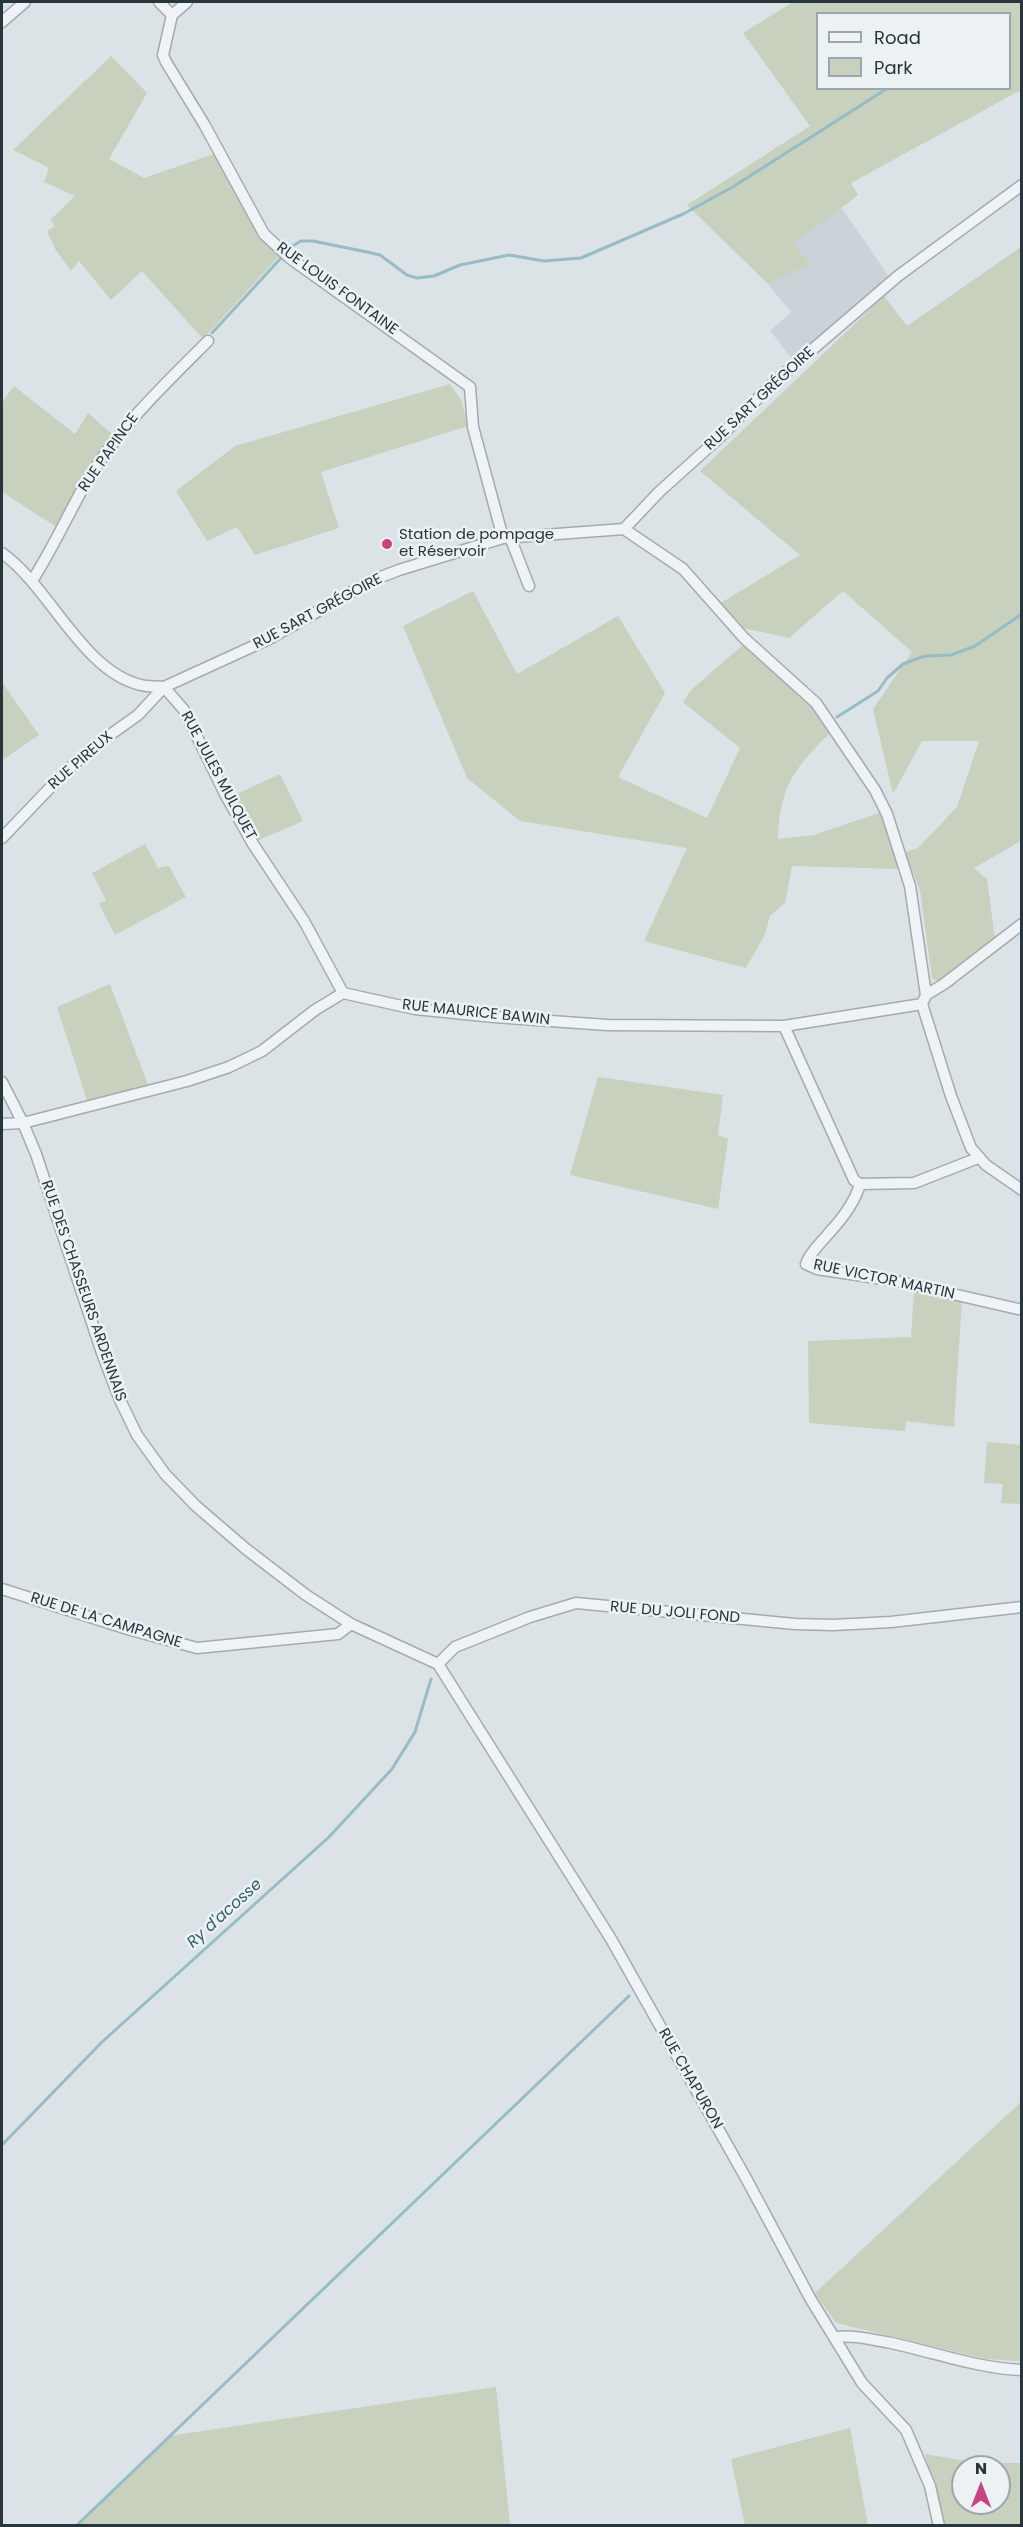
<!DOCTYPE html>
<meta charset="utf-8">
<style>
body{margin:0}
#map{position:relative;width:1023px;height:2527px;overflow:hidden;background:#dce3e6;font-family:Poppins,sans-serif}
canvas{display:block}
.frame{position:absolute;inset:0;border:3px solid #27353c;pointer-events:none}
.legend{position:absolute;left:816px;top:12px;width:195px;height:78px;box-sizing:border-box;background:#ecf2f4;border:2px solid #9da6aa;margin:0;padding:8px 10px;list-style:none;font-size:18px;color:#27353c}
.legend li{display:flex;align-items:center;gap:12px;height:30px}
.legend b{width:30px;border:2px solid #9da6aa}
.north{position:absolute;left:951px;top:2455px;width:60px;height:60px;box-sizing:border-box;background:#ecf2f4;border:2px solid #9da6aa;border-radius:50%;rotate:0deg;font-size:16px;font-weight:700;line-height:24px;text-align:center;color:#27353c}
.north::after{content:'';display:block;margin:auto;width:21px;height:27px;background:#ca4280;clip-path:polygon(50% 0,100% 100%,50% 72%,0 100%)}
</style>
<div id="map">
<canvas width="1023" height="2527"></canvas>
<div class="frame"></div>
<ul class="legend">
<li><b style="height:8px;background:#eff3f5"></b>Road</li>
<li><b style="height:16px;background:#c8d0be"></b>Park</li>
</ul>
<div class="north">N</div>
</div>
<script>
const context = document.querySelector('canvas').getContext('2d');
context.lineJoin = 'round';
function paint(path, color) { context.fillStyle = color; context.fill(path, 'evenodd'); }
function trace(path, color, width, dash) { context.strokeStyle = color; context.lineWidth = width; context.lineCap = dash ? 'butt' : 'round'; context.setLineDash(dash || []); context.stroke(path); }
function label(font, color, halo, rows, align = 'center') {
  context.font = font + ' Poppins,sans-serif'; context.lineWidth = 5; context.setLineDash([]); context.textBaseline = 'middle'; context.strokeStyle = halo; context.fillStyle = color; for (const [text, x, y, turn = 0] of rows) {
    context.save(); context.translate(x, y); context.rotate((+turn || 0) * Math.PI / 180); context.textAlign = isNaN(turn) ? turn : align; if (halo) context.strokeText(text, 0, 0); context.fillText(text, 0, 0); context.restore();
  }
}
const built = new Path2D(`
 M841 207 890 278 794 361 770 331 791 312 768 284 809 264 794 244Z`);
const green = new Path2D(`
 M793 2H1021V90L851 183 858 195 794 244 810 264 768 284 687 205 810 126 743 33ZM818 14H1010V88H818Z
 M111 56 147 93 109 159 144 178 214 154 246 213 280 255 203 339 142 271 111 300 79 261 71 271 55 249 47 231 55 226 50 220 75 196 44 182 49 168 13 150Z
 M1021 247V841L974 868 987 879 995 940 941 982 932 978 920 890 905 852 918 848 957 807 979 741H922L893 794 873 709 912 652 843 591 789 638 743 628 719 604 800 555 700 471 884 296 907 326Z
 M450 384 461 400 468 426 321 472 339 528 255 555 237 527 207 541 176 491 235 446Z
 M14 386 75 434 88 413 113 435 98 454 58 528 2 492V402Z
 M473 591 517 674 618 616 665 693 618 777 707 818 740 748 683 702 691 690 744 644 799 693 831 732C796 766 779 787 778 839L814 835 882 812 899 869 792 866 785 903 770 916 765 934 746 968 644 941 687 848 520 821 467 778 403 626Z
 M2 682 39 735 4 759 2 756Z
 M280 774 303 821 257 841 232 796Z
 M145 844 158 868 169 866 186 897 115 935 99 904 106 900 92 873Z
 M110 984 148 1085 87 1100 57 1007Z
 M598 1077 723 1095 718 1135 728 1139 718 1209 570 1175Z
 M914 1291 962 1299 954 1427 906 1421 905 1431 809 1423 808 1341 911 1337Z
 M987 1442 1021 1445V1504L1001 1503 1003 1484 984 1483Z
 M1021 2102V2361L986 2359 836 2323 815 2293Z
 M496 2387 510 2525H76L169 2436Z
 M850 2428 868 2525H745L731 2459Z
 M925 2454 977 2463H1021V2525H944ZM963 2467H999V2503H963Z`);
const stream = new Path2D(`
 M289 248 301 241H313L367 252 380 255 407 275 417 278 434 276 460 265 509 255 544 261 581 258 683 214 731 188 888 88
 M212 333 281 258
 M837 717 878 691 887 678 903 664 925 656 951 655 975 646 1022 614
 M2 2145 102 2042 329 1837 392 1769 415 1732 431 1679
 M76 2526 629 1996`);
const minor = new Path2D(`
 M159 2 172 15
 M172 15 163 55 166 62 204 124 264 234 291 259 470 387 473 427 503 538
 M172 15 187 2
 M2 22 25 2
 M624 529 683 569 744 638 816 703 875 790 887 814 910 886 926 995 922 1004 951 1096 971 1148 986 1165 1022 1190
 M510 537 529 586
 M2 553C49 586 83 672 141 685 148 687 156 686 164 687L184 710 225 794 253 844 304 921 343 993
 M32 581C51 551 66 519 83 488 115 431 162 387 208 341
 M2 838 66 771 100 742 138 715 164 687 269 639 373 580 399 570 503 538 624 529 659 492 719 438 771 385 898 276 1022 185
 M926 995 944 984 1022 924
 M784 1026 854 1180 860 1184 914 1183 978 1158
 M2 1082 23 1123 36 1154 102 1353 120 1400 137 1435 165 1474 196 1506 246 1549 306 1595 351 1624 438 1664
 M2 1124 23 1123 187 1081 229 1067 262 1051 315 1010 343 993 415 1009 494 1017 607 1025 784 1026 922 1004
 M860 1184C855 1202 842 1219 829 1233 821 1243 810 1252 806 1264L817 1269 896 1281 1022 1310
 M2 1589 131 1630 197 1648 338 1634 351 1624
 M438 1664 611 1939 747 2180 810 2298 862 2383 906 2430 930 2486 939 2526
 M438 1664 455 1647 530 1617 576 1603 795 1624 833 1625 891 1622 1022 1607
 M835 2337C853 2335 869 2339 886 2342 931 2351 975 2368 1022 2370`);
const markers = [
 [387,544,6,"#ca4280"]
];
const streetNames = [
 ["RUE LOUIS FONTAINE",337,289,36],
 ["RUE SART GRÉGOIRE",760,399,-43],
 ["RUE PAPINCE",109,453,-55],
 ["RUE SART GRÉGOIRE",318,612,-28],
 ["RUE PIREUX",81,761,-41],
 ["RUE JULES MULQUET",218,776,62],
 ["RUE MAURICE BAWIN",476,1013,6],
 ["RUE VICTOR MARTIN",884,1280,12],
 ["RUE DES CHASSEURS ARDENNAIS",83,1291,71],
 ["RUE DU JOLI FOND",675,1613,5],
 ["RUE DE LA CAMPAGNE",106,1621,17],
 ["RUE CHAPURON",690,2079,60]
];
const poiNames = [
 ["Station de pompage",399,535],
 ["et Réservoir",399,552]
];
const waterNames = [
 ["Ry d'acosse",225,1914,-42]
];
paint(built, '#cbd3d8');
paint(green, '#c8d0be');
trace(stream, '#98bcc6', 3);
trace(minor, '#a2abb0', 13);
trace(minor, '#eff3f5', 10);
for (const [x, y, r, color] of markers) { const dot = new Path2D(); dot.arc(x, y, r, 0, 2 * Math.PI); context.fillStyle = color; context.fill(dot); trace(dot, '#ecf2f4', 2); }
label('15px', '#27353c', '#ecf2f4', streetNames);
label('15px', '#27353c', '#ecf2f4', poiNames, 'left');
label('italic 16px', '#32606f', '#ecf2f4', waterNames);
</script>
